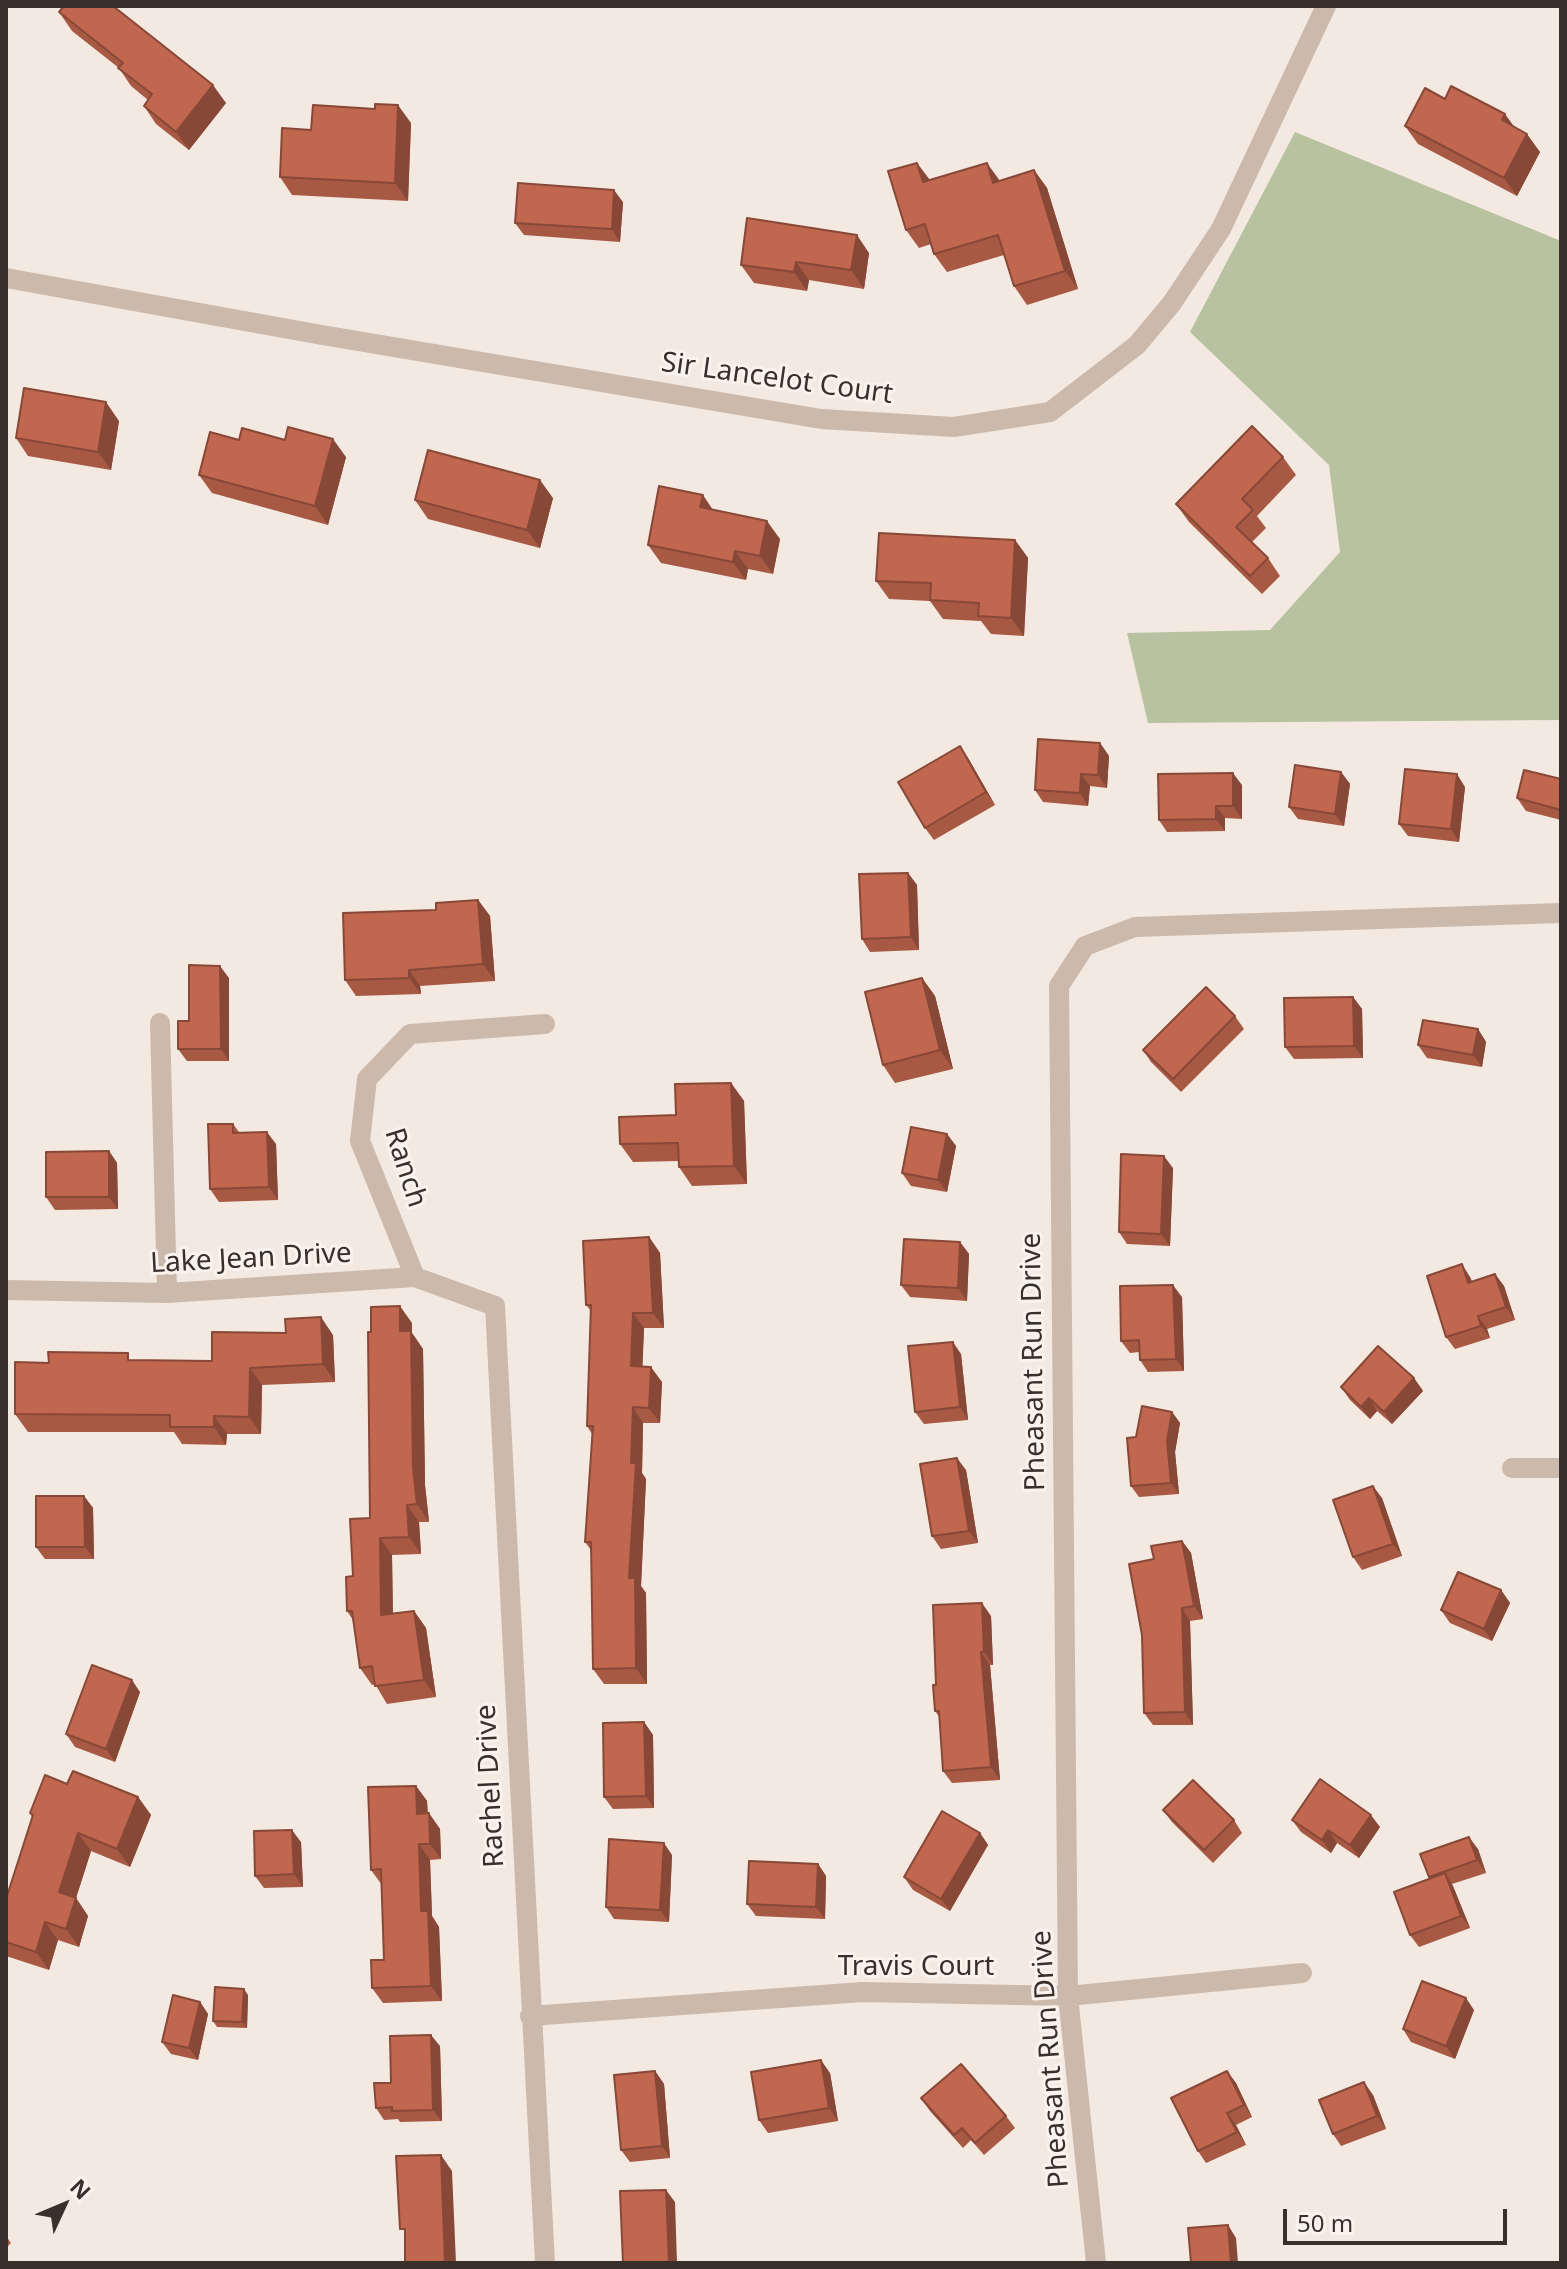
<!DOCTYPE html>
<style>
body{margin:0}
#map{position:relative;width:1567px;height:2269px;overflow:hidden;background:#f3e9e0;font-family:"Noto Sans",sans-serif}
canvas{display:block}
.frame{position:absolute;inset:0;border:8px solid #392f2b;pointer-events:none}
.north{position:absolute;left:24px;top:2165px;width:80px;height:80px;-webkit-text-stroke:6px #faf3ed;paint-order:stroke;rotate:46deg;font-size:22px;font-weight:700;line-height:32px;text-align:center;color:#392f2b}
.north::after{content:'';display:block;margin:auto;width:28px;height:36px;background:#392f2b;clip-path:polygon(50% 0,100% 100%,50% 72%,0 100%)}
.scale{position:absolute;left:1283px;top:2209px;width:224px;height:36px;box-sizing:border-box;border:4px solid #392f2b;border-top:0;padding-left:10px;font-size:24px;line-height:28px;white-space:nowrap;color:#392f2b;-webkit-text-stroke:6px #faf3ed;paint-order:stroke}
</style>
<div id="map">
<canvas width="1567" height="2269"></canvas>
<div class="frame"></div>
<div class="north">N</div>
<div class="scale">50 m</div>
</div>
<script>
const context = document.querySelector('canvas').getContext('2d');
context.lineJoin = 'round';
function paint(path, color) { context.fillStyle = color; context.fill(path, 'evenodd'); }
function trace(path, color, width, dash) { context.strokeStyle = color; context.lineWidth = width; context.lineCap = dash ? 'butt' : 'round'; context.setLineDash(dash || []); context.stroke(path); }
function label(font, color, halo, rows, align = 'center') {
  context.font = font + ' "Noto Sans",sans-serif'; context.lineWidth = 6; context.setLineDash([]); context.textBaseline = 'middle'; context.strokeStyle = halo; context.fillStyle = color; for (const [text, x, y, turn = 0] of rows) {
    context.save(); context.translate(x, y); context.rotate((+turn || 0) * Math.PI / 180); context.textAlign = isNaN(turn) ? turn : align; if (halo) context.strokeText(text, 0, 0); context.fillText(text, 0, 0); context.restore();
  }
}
const green = new Path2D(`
 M1295 132 1561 241V720L1148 723 1127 633 1270 630 1340 552 1329 465 1190 332Z`);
const minor = new Path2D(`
 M6 278 322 335 821 419 954 427 1050 412 1137 345 1172 303 1221 229 1326 6
 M160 1023 167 1293
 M415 1277 360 1141 367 1079 410 1034 545 1024
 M6 1290 167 1293 415 1277 495 1306 545 2263
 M1512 1468H1561
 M530 2016 863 1992 1068 1996 1302 1973
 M1096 2263 1068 1996 1059 986 1085 946 1135 927 1561 913`);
const wall = new Path2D(`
 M59 12 226 103 189 150 156 124 144 106 148 100 131 86 119 68 72 31Z
 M1445 99 1515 127 1540 152 1517 196 1418 144 1405 126Z
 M375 109 411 123 408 201 292 195 280 177 311 130Z
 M917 163 930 180 1000 181 1034 170 1047 188 1078 289 1027 305 1014 286 1004 255 947 272 934 254 931 244 919 248 906 230Z
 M623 202 620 242 524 235 515 223Z
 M869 253 864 289 809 280 807 291 754 283 741 265Z
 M119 421 111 470 28 456 16 438Z
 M239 440H285L346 457 328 525 212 493 199 475Z
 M1283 457 1296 475 1257 516 1266 528 1252 542 1268 558 1280 576 1262 594 1189 522 1176 504Z
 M553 498 540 548 428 519 415 500Z
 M713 510 780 539 773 574 748 569 746 580 661 563 648 545Z
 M1015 540 1028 558 1024 636 991 634 981 621 943 619 930 601 889 599 876 581Z
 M1100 743 1109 756 1107 788 1090 786 1088 806 1043 802 1035 790Z
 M960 746 968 758 995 805 934 840 925 828Z
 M1341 772 1350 784 1344 826 1298 819 1289 807Z
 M1561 779V820L1526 811 1517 798Z
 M1242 785V819L1225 818V831L1167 832 1159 820Z
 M1465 787 1459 842 1408 836 1399 824Z
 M908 873 917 885 919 950 870 952 862 939Z
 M478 900 490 916 495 981 420 986 421 994 356 996 345 980 436 910Z
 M229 978V1061H187L178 1049 189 1021Z
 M922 978 935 996 953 1069 895 1083 883 1065Z
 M1353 997 1362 1009 1363 1058 1294 1059 1285 1047Z
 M1235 1016 1244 1029 1181 1092 1151 1062 1143 1050Z
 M1478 1029 1486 1042 1482 1067 1427 1058 1418 1045Z
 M731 1083 744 1101 747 1184 692 1186 679 1167V1161L633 1162 620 1144 676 1115Z
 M233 1124 239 1132 276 1144 278 1200 219 1202 210 1189Z
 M947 1134 956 1146 947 1192 911 1186 902 1173Z
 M109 1151 117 1163 118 1209 55 1210 46 1197Z
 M1173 1168 1170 1246 1127 1244 1119 1232Z
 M649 1237 660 1253 664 1328H644L642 1366 662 1382 660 1423H643L642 1473 646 1479 641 1586 646 1593 647 1684H604L593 1669 591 1550 585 1542 592 1434 587 1426 591 1311 586 1305Z
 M960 1242 969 1254 967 1301 910 1297 901 1285Z
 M1495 1274 1504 1286 1515 1320 1487 1329 1490 1338 1455 1349 1446 1337 1470 1277 1472 1281Z
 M1182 1297 1184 1371 1148 1372 1140 1360 1139 1352 1130 1353 1121 1341Z
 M412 1323V1333L423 1349 425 1485 429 1522H419L421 1554 392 1555 393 1614 414 1611 426 1628 436 1697 387 1704 375 1684 372 1685 360 1668 353 1620 347 1611 353 1576 370 1518Z
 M333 1335 335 1382 262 1385 261 1434H227L226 1445 182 1444 174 1432H28L15 1414 49 1363 133 1360 212 1361Z
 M961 1354 968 1420 924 1424 915 1412Z
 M1414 1378 1423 1391 1392 1424 1377 1411 1370 1419 1350 1400 1341 1387Z
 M1172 1412 1180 1423 1175 1452 1179 1494 1139 1497 1131 1486 1136 1437Z
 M966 1470 978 1543 941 1549 932 1536Z
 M84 1496 93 1508 94 1559H45L36 1547Z
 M1382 1498 1402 1556 1362 1570 1353 1557Z
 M1182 1541 1191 1553 1203 1619 1190 1621 1193 1725H1153L1144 1713 1142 1635 1154 1559Z
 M1501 1590 1510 1603 1492 1641 1450 1623 1441 1610Z
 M991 1616 993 1665H990L1000 1780 952 1783 943 1771 940 1718 935 1711 936 1685Z
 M140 1692 115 1762 75 1747 66 1734Z
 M644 1722 653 1735 654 1808 613 1809 604 1797Z
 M67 1784 138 1797 151 1815 130 1867 91 1851 76 1898 88 1916 79 1947 58 1940 49 1970 6 1956V1899L32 1817 30 1813Z
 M416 1786 427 1801 428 1813 440 1829 441 1859 430 1860 432 1916 439 1927 442 2001 383 2003 372 1988 384 1960 382 1885 371 1870Z
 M1163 1810 1234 1820 1242 1833 1213 1863 1172 1822Z
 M1292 1820 1380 1827 1359 1858 1337 1843 1331 1853 1301 1832Z
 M980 1833 988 1845 950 1911 913 1890 904 1877Z
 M301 1842 303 1887 264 1888 255 1876Z
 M1478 1849 1486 1873 1452 1884 1470 1928 1419 1947 1410 1935 1430 1879 1429 1877Z
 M672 1855 669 1922 614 1919 606 1907Z
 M818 1864 826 1876 825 1919 756 1916 747 1904Z
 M248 1995 247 2028 217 2027 213 2021Z
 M200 2002 208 2014 198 2060 171 2054 162 2042Z
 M1474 2010 1455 2059 1411 2042 1403 2029Z
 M440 2046 442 2121 400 2122 398 2119 384 2120 376 2108 391 2083Z
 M655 2071 664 2084 670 2158 630 2162 621 2150Z
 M1227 2071 1236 2083 1252 2117 1236 2125 1246 2145 1206 2163 1198 2151Z
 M830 2073 838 2121 768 2133 759 2120Z
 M1373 2095 1386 2129 1341 2146 1333 2134Z
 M921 2098 1006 2116 1015 2128 984 2155 971 2140 963 2148 930 2111Z
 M6 2236 11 2243 6 2248Z`);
const shadedWall = new Path2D(`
 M213 85 226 103 189 150 176 132Z
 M398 105 411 123 408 201 395 183Z
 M1505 114 1518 132 1502 120Z
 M1527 134 1540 152 1517 196 1504 178Z
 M917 163 930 181 923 182Z
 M987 163 1000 181 993 183Z
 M1034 170 1047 188 1078 289 1065 271Z
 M614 190 623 202 620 242 612 229Z
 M857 235 869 253 864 289 851 270Z
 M796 262 809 280 807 291 794 272Z
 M106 402 119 421 111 470 98 452Z
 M333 439 346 457 328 525 315 506Z
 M540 480 553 498 540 548 527 530Z
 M703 495 715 513 700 507Z
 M767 521 780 539 773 574 760 556Z
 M1015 540 1028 558 1024 636 1011 618Z
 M735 551 748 569 746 580 733 562Z
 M1100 743 1109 756 1107 788 1098 775Z
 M960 746 968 758 995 805 986 792Z
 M1341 772 1350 784 1344 826 1335 814Z
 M1233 773 1242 785V819L1233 806Z
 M1081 774 1090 786 1088 806 1080 793Z
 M1457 774 1465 787 1459 842 1451 829Z
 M1216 806 1225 818V831L1216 819Z
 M908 873 917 885 919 950 911 937Z
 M478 900 490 916 495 981 483 964Z
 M220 966 229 978V1061L221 1049Z
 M409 970 420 986 421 994 409 978Z
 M922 978 935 996 953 1069 940 1050Z
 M1353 997 1362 1009 1363 1058 1354 1046Z
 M1478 1029 1486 1042 1482 1067 1473 1055Z
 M731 1083 744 1101 747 1184 734 1166Z
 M267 1132 276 1144 278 1200 269 1187Z
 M947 1134 956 1146 947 1192 938 1180Z
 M109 1151 117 1163 118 1209 109 1197Z
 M1164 1156 1173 1168 1170 1246 1161 1234Z
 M649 1237 660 1253 664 1328 653 1313Z
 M960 1242 969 1254 967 1301 958 1288Z
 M1462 1264 1470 1277 1476 1295 1468 1283Z
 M1495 1274 1504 1286 1515 1320 1506 1307Z
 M1173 1285 1182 1297 1184 1371 1176 1359Z
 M400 1306 412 1323V1333L423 1349 425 1485 429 1522 417 1504 400 1331Z
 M633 1313 644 1328 642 1381 631 1366Z
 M1478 1316 1487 1329 1490 1338 1481 1326Z
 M321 1317 333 1335 335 1382 323 1364Z
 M953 1342 961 1354 968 1420 960 1407Z
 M651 1367 662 1382 660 1423 649 1408Z
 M250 1368 262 1385 261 1434 249 1417Z
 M1414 1378 1423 1391 1392 1424 1384 1412Z
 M1369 1398 1377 1411 1370 1419 1361 1407Z
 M633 1407 643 1423 642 1473 646 1479 641 1586 646 1593 647 1684 636 1668 629 1578Z
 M1172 1412 1180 1423 1175 1452 1179 1494 1171 1483 1167 1441Z
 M214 1416 227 1434 226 1445 214 1427Z
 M957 1458 966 1470 978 1543 969 1531Z
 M1373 1486 1382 1498 1402 1556 1393 1544Z
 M84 1496 93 1508 94 1559 85 1547Z
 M407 1505 419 1522 421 1554 409 1537Z
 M380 1538 392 1555 393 1633 381 1615Z
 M1182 1541 1191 1553 1203 1619 1194 1606Z
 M1501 1590 1510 1603 1492 1641 1484 1629Z
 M982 1603 991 1616 993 1665 984 1652Z
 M1182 1608 1190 1621 1193 1725 1185 1712Z
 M414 1611 426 1628 436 1697 424 1680Z
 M981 1652 990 1665 1000 1780 991 1767Z
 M132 1680 140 1692 115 1762 106 1749Z
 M644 1722 653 1735 654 1808 646 1796Z
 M416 1786 427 1801 428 1829 417 1814Z
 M138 1797 151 1815 130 1867 117 1849Z
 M429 1813 440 1829 441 1859 430 1844Z
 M1371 1815 1380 1827 1359 1858 1350 1845Z
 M292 1830 301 1842 303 1887 294 1874Z
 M1328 1830 1337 1843 1331 1853 1322 1840Z
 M78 1833 91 1851 76 1898 88 1916 79 1947 66 1929 59 1892Z
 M980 1833 988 1845 950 1911 941 1899Z
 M1469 1837 1478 1849 1486 1873 1477 1860Z
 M664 1843 672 1855 669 1922 660 1910Z
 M419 1844 430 1860 432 1916 439 1927 442 2001 431 1986 421 1911Z
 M818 1864 826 1876 825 1919 816 1907Z
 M1445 1873 1453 1886 1470 1928 1461 1916Z
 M45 1922 58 1940 49 1970 36 1952Z
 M244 1989 248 1995 247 2028 242 2022Z
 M1466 1998 1474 2010 1455 2059 1446 2046Z
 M200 2002 208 2014 198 2060 189 2048Z
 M431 2035 440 2046 442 2121 433 2110Z
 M821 2060 830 2073 838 2121 829 2108Z
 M655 2071 664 2084 670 2158 662 2146Z
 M1227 2071 1236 2083 1252 2117 1244 2105Z
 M1364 2082 1373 2095 1386 2129 1377 2116Z
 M1227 2113 1236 2125 1246 2145 1237 2132Z
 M441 2155 452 2171 456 2263H445Z
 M666 2190 675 2202 677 2263H670L669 2262Z
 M1228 2225 1236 2238 1238 2263H1231Z`);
const building = new Path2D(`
 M64 6H113L213 85 176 132 144 106 152 94 118 68 123 63 59 12Z
 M1451 86 1505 114 1502 120 1527 134 1504 178 1405 126 1425 88 1445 99Z
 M375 104 398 105 395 183 280 177 282 128 311 130 313 105 375 109Z
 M917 163 923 182 987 163 993 183 1034 170 1065 271 1014 286 998 235 934 254 925 224 906 230 888 171Z
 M518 183 614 190 612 229 515 223Z
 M747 218 857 235 851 270 796 262 794 272 741 265Z
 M24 388 106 402 98 452 16 438Z
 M1252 426 1283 457 1242 499 1253 510 1236 527 1268 558 1250 576 1176 504Z
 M288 427 333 439 315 506 199 475 210 432 239 440 242 428 285 440Z
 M428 450 540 480 527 530 415 500Z
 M659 486 703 495 700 507 767 521 760 556 735 551 733 562 648 545Z
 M879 533 1015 540 1011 618 978 616 979 603 930 600 931 583 876 581Z
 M1038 739 1100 743 1098 775 1081 774 1080 793 1035 790Z
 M960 746 986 792 925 828 898 782Z
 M1295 765 1341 772 1335 814 1289 807Z
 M1405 769 1457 774 1451 829 1399 824Z
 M1524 770 1561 779V810L1517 798Z
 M1233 773V806H1216V819L1159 820 1158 774Z
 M908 873 911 937 862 939 859 874Z
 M478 900 483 964 409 970V978L345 980 343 913 436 910V903Z
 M189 965 220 966 221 1049H178V1021H189Z
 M922 978 940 1050 883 1065 865 992Z
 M1206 987 1235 1016 1173 1079 1143 1050Z
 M1353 997 1354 1046 1285 1047 1284 998Z
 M1423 1020 1478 1029 1473 1055 1418 1045Z
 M731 1083 734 1166 679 1167 678 1143 620 1144 619 1117 676 1115 675 1084Z
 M208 1124H233V1133L267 1132 269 1187 210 1189Z
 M911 1127 947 1134 938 1180 902 1173Z
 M109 1151V1197H46V1152Z
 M1121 1154 1164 1156 1161 1234 1119 1232Z
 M649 1237 653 1313H633L631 1366 651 1367 649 1408 633 1407 631 1463H636L629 1578H635L636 1668 593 1669 591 1542H585L593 1426H587L591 1305H586L583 1241Z
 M904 1239 960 1242 958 1288 901 1285Z
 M1462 1264 1468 1283 1495 1274 1506 1307 1478 1316 1481 1326 1446 1337 1427 1276Z
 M1173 1285 1176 1359 1140 1360 1139 1340 1121 1341 1120 1286Z
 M400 1306V1331H411L413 1468 417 1504 407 1505 409 1537 380 1538 381 1615 414 1611 424 1680 375 1686 372 1666 360 1668 352 1611H347L346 1577 353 1576 350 1519 370 1518 368 1332H371V1307Z
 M321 1317 323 1364 250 1368 249 1417 214 1416V1427H170V1415L15 1414V1362L49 1363 48 1352 128 1353V1360L212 1361V1332L286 1333 285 1319Z
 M953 1342 960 1407 915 1412 908 1346Z
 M1378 1346 1414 1378 1384 1412 1369 1398 1361 1407 1341 1387Z
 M1142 1406 1172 1412 1167 1441 1171 1483 1131 1486 1127 1438 1136 1437Z
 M957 1458 969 1531 932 1536 920 1464Z
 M1373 1486 1393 1544 1353 1557 1333 1500Z
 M36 1496H84L85 1547H36Z
 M1182 1541 1194 1606 1182 1608 1185 1712 1144 1713 1142 1635 1129 1564 1154 1559 1151 1546Z
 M1458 1572 1501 1590 1484 1629 1441 1610Z
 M982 1603 984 1652H981L991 1767 943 1771 939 1711H935L933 1685H936L933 1605Z
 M92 1665 132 1680 106 1749 66 1734Z
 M644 1722 646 1796 604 1797 603 1723Z
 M73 1771 138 1797 117 1849 78 1833 59 1892 76 1898 66 1929 45 1922 36 1952 6 1942V1899L33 1815 30 1813 45 1775 67 1784Z
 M1320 1779 1371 1815 1350 1845 1328 1830 1322 1840 1292 1820Z
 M1193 1780 1234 1820 1204 1850 1163 1810Z
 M416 1786 417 1814 429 1813 430 1844H419L421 1911H428L431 1986 372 1988 371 1960H384L381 1869 371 1870 368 1787Z
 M942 1811 980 1833 941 1899 904 1877Z
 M292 1830 294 1874 255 1876 254 1831Z
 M1469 1837 1477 1860 1429 1877 1420 1854Z
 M609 1839 664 1843 660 1910 606 1907Z
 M749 1861 818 1864 816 1907 747 1904Z
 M1445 1873 1461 1916 1410 1935 1394 1892Z
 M1422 1981 1466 1998 1446 2046 1403 2029Z
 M215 1987 244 1989 242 2022 213 2021Z
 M173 1995 200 2002 189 2048 162 2042Z
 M431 2035 433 2110 392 2111V2107L376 2108 374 2083H391L390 2036Z
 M821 2060 829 2108 759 2120 751 2072Z
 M961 2064 1006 2116 975 2143 962 2128 954 2135 921 2098Z
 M655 2071 662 2146 621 2150 614 2075Z
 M1227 2071 1244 2105 1227 2113 1237 2132 1198 2151 1171 2098Z
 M1364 2082 1377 2116 1333 2134 1319 2100Z
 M441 2155 445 2263H405V2229H400L396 2156Z
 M666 2190 669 2262 623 2263 620 2191Z
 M1228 2225 1231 2263H1191L1188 2228Z`);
const streetNames = [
 ["Sir Lancelot Court",777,379,8],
 ["Ranch",405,1168,72],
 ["Lake Jean Drive",251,1259,-3],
 ["Pheasant Run Drive",1034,1362,-91],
 ["Rachel Drive",491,1786,-93],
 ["Travis Court",916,1967],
 ["Pheasant Run Drive",1051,2059,-94]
];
paint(green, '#b8c2a0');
trace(minor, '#cbb9ac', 20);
paint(wall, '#a75944');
paint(shadedWall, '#884837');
paint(building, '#c2674f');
trace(building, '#884837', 2);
label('28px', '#392f2b', '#faf3ed', streetNames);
</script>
